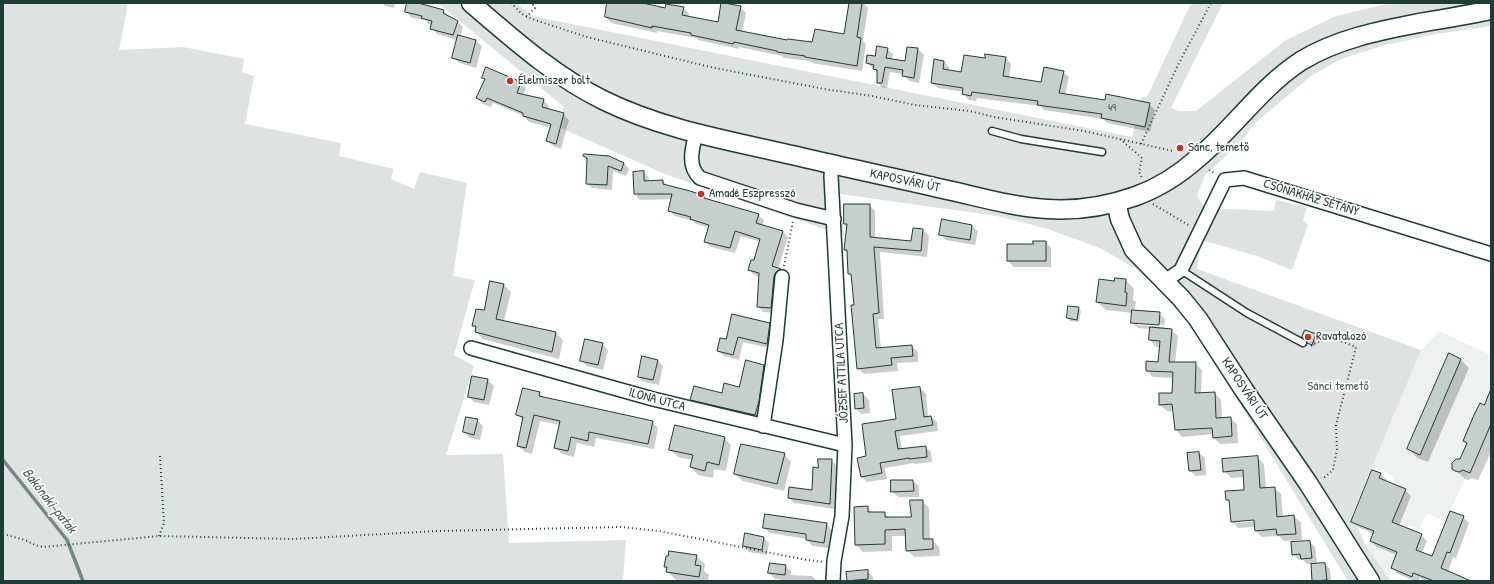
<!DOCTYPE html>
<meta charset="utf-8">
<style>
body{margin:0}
#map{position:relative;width:1494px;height:584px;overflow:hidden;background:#fff;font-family:"Patrick Hand",sans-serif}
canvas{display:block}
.frame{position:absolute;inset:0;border:4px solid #1f3d34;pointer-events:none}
</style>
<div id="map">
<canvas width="1494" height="584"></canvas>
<div class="frame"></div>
</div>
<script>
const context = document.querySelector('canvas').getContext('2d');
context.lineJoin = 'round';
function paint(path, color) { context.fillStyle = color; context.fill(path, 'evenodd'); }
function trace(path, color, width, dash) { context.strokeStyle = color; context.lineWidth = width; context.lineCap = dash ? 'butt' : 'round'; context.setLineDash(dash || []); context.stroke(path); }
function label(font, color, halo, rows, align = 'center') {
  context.font = font + ' "Patrick Hand",sans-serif'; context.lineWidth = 3.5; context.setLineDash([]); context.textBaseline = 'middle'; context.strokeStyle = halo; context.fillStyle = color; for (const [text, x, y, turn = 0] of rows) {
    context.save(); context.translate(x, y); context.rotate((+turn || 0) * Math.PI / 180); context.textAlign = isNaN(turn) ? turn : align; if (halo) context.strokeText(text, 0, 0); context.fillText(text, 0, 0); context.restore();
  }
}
const built = new Path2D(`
 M1439 331 1491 355V421L1445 522 1427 513 1419 529 1409 525 1389 578 1366 546 1395 477 1372 467 1421 350Z`);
const green = new Path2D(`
 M3 3H128L119 50 183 47 244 59 242 72 254 76 245 124 341 143 339 156 394 169 391 179 414 189 420 172 467 183 453 276 475 280 454 355 474 366 446 455 503 454 509 543 626 540 623 581H3Z
 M438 3H516L532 16 1132 137 1141 97H1147L1191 3H1223L1171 108 1179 111H1196L1286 40 1336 16 1391 3H1491V26L1437 34 1385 45 1341 59 1311 76 1255 123 1240 143 1205 175 1197 196 1205 208 1274 211 1276 200 1307 207 1303 220 1308 225 1292 270 1257 256 1201 240 1197 269 1421 350 1352 515 1366 546 1391 581H1348L1199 337 1161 291 1138 270 1102 249 1045 228 997 216 840 194 844 236 665 174 556 126 564 107Z`);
const shadow = new Path2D(`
 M382 3H395L394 8 385 6Z
 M406 3H424V6L444 11 449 17 457 21 463 27 460 37 476 41 482 46 476 68 459 63 454 58 458 40 437 34 432 28V25L428 24 425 20 412 18 406 12 408 3Z
 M608 3H639L666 10 683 8 689 13 688 17 718 24 740 7 746 13 742 32 788 42 813 43 845 35 850 3H863L868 8 863 41 866 44 862 71 812 63 810 61 784 58 782 56 739 47V49L698 40 696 38 657 31V33L611 23 606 17Z
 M908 48 918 49 924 55 919 83 909 81 903 74 890 72 887 88H883L878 83V73L867 63 887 49 893 54 892 60 906 62Z
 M1006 58 1011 64 1009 78 1042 83 1063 72 1069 77 1065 95 1106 101 1149 104 1155 110 1150 132 1108 123 1103 119 1044 110 1040 106 977 98 976 101 969 100 963 94 964 92 938 88 932 83 943 61 949 67V71L962 73 985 59Z
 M483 78 521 82 526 88 523 95 543 100 549 106 548 110 563 114 569 120 561 149 553 146 547 141 551 128 529 122 524 116 493 103 491 107 483 104 477 98 485 80Z
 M584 156 624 163 629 169 626 176 613 171 612 190 592 188 587 183 588 160Z
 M634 172H644L649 178V182L663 181 668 187 758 215 764 220 762 226 783 232 788 237 778 269 786 275 776 313 763 312 758 306 760 277 754 275 749 270 755 262 761 242 741 236 735 253 711 247 705 241 710 228 696 224 693 221 675 216 669 210 672 199 640 200 635 194Z
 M869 205 875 211V238L912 242 923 230 929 236 927 257 880 252 884 319H878L881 349 912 346 918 352V362L897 363 898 371 864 374 858 368 853 278 849 273 848 252 845 250 847 226 845 223Z
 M943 220 972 226 978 231 975 245 946 240 940 234Z
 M1046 242 1051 248V267H1014L1008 261V245H1034Z
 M1126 280 1134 289 1133 300 1136 302 1134 311 1159 313 1165 319 1164 329 1171 330 1178 336 1175 363H1195L1202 370 1201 394 1215 393 1221 400 1222 418H1230L1237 424 1238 443 1220 444 1214 438V434L1182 437 1176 430 1174 411H1167L1160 405 1173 394 1174 378 1153 377 1147 371 1159 363 1160 347H1156L1150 340 1151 329 1138 328 1132 323 1133 313 1106 310 1097 302 1115 282ZM1137 323 1164 325 1163 327 1137 325Z
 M504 285 511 292 504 321 556 333 563 340 559 359 483 339 476 332 477 328 474 325Z
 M1078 308 1081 311 1079 322 1070 321 1068 318Z
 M769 324 775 330 773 349 743 342 739 360 724 356 718 351 726 340Z
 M1315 335 1318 338 1314 347 1311 345 1303 337Z
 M602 344 608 350 603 370 587 366 581 360Z
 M657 360 663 366 659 385 644 382 639 377Z
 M1461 360 1469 368 1428 462 1417 458 1409 449Z
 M764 366 771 374 763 422 699 407 691 399 722 394 740 388Z
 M473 377 488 380 494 386 489 405 474 402 469 397Z
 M920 388 926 394 928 417H931L937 422 938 431 900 436 902 450 925 447 931 452 932 462 915 464 914 463 885 468 887 479 867 482 862 477 867 457Z
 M1491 392V452L1478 480 1472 478 1468 480 1465 479 1453 468 1461 460 1468 444 1464 441 1485 406Z
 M539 393 544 398 652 422 658 428 654 449 596 438 594 447 577 443 574 457 562 454 555 448 560 425 540 421 532 454 525 452 518 446 524 421 517 414Z
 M863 394 869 400 870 413 861 414 856 408Z
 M477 420 483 426 480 440 470 438 464 432Z
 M724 438 731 445 726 471 714 469 713 478 698 475 691 467 692 460 678 457 670 450Z
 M1199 453 1205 458 1206 475 1196 476 1190 471Z
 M784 454 791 462 784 491 743 481 735 474Z
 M1257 457 1264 464 1266 488H1274L1281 494 1283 517 1294 516 1301 523 1302 540 1284 541 1279 536 1262 537 1256 531V527L1238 528 1232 521 1230 503 1227 499 1245 491 1244 477 1231 478 1224 471ZM1259 519V521L1236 523V521Z
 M831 460 837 466 835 509 794 503 789 498 813 491 819 469Z
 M1373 471 1381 474 1387 480 1386 482 1405 490 1411 496 1399 526 1421 535 1427 541 1422 553 1433 558 1463 517 1469 523 1456 558 1453 557 1448 572 1462 581H1426L1420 578 1418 581H1415L1398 574 1392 568 1397 555 1377 547 1371 541 1374 534 1358 527 1352 521Z
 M913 481 919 486V497H898L892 491Z
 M922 501 929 508 930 540H932L939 547 940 556 914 557 907 550 906 536H892V551L863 552 856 545 867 507 873 513H884L889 518H912Z
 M826 524 832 530 829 548 812 546 807 539 770 533 764 528Z
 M764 538 769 543 767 555 749 552 744 546Z
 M1310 542 1315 547 1317 564H1325L1330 569 1331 581H1313L1312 564H1307L1303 560H1299L1293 554Z
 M696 556 705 564 704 571 709 575 708 581 676 580 667 571V569L665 566Z
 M785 566 791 571V575L812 576 817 581H790L775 579 769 573Z
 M867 571 873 577V581H847V573Z`);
const stream = new Path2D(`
 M3 460 67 540 83 581`);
const building = new Path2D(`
 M407 3H418L444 10 443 13 458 21 453 35 430 29 432 21 421 18 422 16 405 12Z
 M607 3H643L665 8 666 4 684 7 682 15 718 22 721 3H724L741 6 736 30 787 40 788 39 812 42 815 29 844 34 849 3H862L857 37 861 38 857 66 805 57V56L777 52V51L734 42 733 44 691 35V33L652 26V28L605 17Z
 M458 35 476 40 470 63 452 58Z
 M877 46 888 48 886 58 905 61 907 47 918 48 914 78 902 76 903 70 885 67 882 83H877V70L873 69 874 65 866 63 867 55 875 56Z
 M985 54 1006 57 1003 76 1041 82 1044 67 1064 71 1059 93 1105 100 1106 94 1150 103 1145 127 1101 118 1102 114 1037 105 1038 101 972 92 971 96 962 94 963 88 931 83 934 59 944 61 943 69 961 72 964 55 985 58Z
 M486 67 521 82 517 93 544 99 542 107 564 113 556 144 546 141 551 124 523 116V113L487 98 485 102 476 98 485 79 482 78Z
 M584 154 609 156 624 163 621 171 608 166 607 185 586 184 587 158 583 156Z
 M644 171V181L663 180V184L690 191 705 196 704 198 759 214 756 223 783 231 772 266 781 269 776 272 774 276 771 308 757 307 759 273 748 270 751 260H754L760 239 735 231 730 248 704 242 709 225 690 219 691 217 668 211 672 194H634L633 172Z
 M844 204H870V237L911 241 913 228 923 229 921 251 874 247 879 313 873 314 876 348 912 345 913 356 891 358 892 365 857 369 851 305H854L851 274H848L847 250H844L847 224H844Z
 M942 219 972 225 970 240 939 235Z
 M1033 241H1046V261H1007V244H1033Z
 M1115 278 1126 279 1125 292 1127 293 1126 306 1096 302 1099 279 1114 281Z
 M490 281 504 284 496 319 556 332 552 352 475 332 476 326H472L476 309 484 310Z
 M1068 306 1079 307 1077 320 1067 318Z
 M1132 310 1160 312 1159 325 1131 323Z
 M732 314 770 323 767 344 738 337 733 355 717 351 720 338 726 339Z
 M1150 327 1172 329 1169 362H1196L1195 393 1215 392 1216 418 1231 417 1232 436 1213 438 1212 428 1175 430 1172 404 1159 405V393H1172L1173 372 1146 371V361L1158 362 1160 341 1149 340Z
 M1305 330 1316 334 1312 345 1307 343V340L1302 337Z
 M585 339 603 343 598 365 580 361Z
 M1449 353 1461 359 1420 455 1407 449Z
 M642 356 658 360 653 380 638 377Z
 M746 360 764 365 759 401 755 415 690 400 694 386 722 393 724 383 739 387Z
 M472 376 488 379 484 400 468 397Z
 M920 387 924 417 931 416 933 425 895 431 898 449 926 446 927 457 909 459V458L880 463 882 473 861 477 857 458 866 456 862 424 896 419 892 390Z
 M523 388 540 392 539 396 653 421 648 444 589 432 588 441 571 437 568 451 554 448 560 421 534 415 526 448 517 446 523 417 516 415Z
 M1491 389V424L1470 473 1463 470 1459 472 1455 471 1452 469V463L1456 459H1460L1467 443 1463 441 1474 415 1480 403 1484 405Z
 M863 393 864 408 855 409 854 394Z
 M466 417 478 419 474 435 463 432Z
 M675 425 725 437 719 465 707 462 705 471 690 467 693 455 669 450Z
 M741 444 785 453 777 484 734 474Z
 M1199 452 1201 470 1189 471 1187 453Z
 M1258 456 1260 488 1275 487 1277 517 1294 515 1296 534 1277 535 1276 529 1255 531 1254 520 1231 522 1229 500H1226L1225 491 1244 490 1243 470 1223 472 1222 459Z
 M818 459H832L830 504 788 498 789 487 812 490 813 467 818 468Z
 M1372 470 1381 473 1379 478 1406 489 1392 522 1422 534 1416 550 1432 556 1450 511 1464 516 1450 553 1447 552 1441 568 1471 581H1434L1413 573 1412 577 1391 568 1397 552 1370 541 1374 531 1351 522Z
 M891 480H913L914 491 891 492Z
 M910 500H923V539H933V549L906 551 905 529 885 530V544L855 545 854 507 868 506V512H885V517H911Z
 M765 514 827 523 824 543 806 540V534L763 528Z
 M745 533 764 537 762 550 743 546Z
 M1310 541 1312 558 1301 559 1300 554 1292 555 1291 542Z
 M669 551 697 555 695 565 701 566 699 577 666 572 667 567H664L666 556H668Z
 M770 563 786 565 785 575 768 573Z
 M1325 563 1327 580 1312 581 1311 564Z
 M868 570V579L847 581 846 572Z`);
const path = new Path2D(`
 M511 3 522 14 532 19 587 37 710 67 824 89 872 96 915 105 969 111 994 117 1084 131 1173 151
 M526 17 535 8 532 3
 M1120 139 1142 158 1139 172 1142 178
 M1141 144 1179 63 1211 3
 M1209 170 1216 174
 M1153 204 1190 226
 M784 266 793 221
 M1311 346C1327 335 1339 340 1356 347L1336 425 1337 449 1333 470 1325 477 1321 478
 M3 534 25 540 35 545 43 547 159 536 293 539 438 531 621 527 659 531 807 560 823 562
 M159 536 164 523 160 456`);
const lane = new Path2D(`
 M992 131 1021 139 1102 152
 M1181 270 1247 313 1303 343`);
const street = new Path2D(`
 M696 133C692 149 687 166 700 178L796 210 834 219
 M832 165 831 176 845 445 842 516 834 561 833 581
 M1165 281 1181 270 1225 180 1244 178 1491 254
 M471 348 653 399 845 445
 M763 426 776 340 782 277`);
const secondary = new Path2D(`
 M471 3C512 38 554 76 603 100 668 132 739 142 809 159 857 170 905 180 952 191 983 198 1015 207 1047 209 1077 211 1108 206 1136 196 1158 188 1180 174 1198 158 1234 128 1261 87 1301 61 1337 39 1378 31 1419 23 1443 19 1467 15 1491 10
 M1116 202 1120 219 1134 250 1181 298 1198 319 1244 390 1308 483 1370 581`);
const markers = [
 [510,81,4,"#c8321e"],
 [1180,148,4,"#c8321e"],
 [701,194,4,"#c8321e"],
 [1308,337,4,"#c8321e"]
];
const numberNames = [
 ["49",1112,108]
];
const poiNames = [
 ["Élelmiszer bolt",518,81],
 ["Sánc, temető",1188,148],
 ["Amadé Eszpresszó",709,194],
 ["Ravatalozó",1316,337]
];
const streetNames = [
 ["KAPOSVÁRI ÚT",905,181,12],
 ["CSÓNAKHÁZ SÉTÁNY",1311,198,17],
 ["JÓZSEF ATTILA UTCA",842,373,-93],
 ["KAPOSVÁRI ÚT",1244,389,56],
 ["ILONA UTCA",657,400,15]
];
const parkNames = [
 ["Sánci temető",1338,387]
];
const waterNames = [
 ["Bakónaki-patak",49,501,52]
];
paint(built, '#eef1f0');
paint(green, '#dee3e2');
paint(shadow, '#0003');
trace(stream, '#758883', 3.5);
paint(building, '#c7cfcc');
trace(building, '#1f3d34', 1);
trace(lane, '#1f3d34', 9);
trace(street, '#1f3d34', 16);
trace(secondary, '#1f3d34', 21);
trace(path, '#1f3d34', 2, [1, 3]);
trace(lane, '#fff', 6);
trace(street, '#fff', 13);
trace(secondary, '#fff', 18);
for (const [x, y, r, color] of markers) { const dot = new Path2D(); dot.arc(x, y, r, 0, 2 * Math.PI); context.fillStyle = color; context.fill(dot); trace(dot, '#fff', 1.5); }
label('11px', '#49625a', null, numberNames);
label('13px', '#1f3d34', '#fff', poiNames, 'left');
label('13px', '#1f3d34', '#fff', streetNames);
label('13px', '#455e57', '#fff', parkNames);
label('italic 14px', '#4a625b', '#fff', waterNames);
</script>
